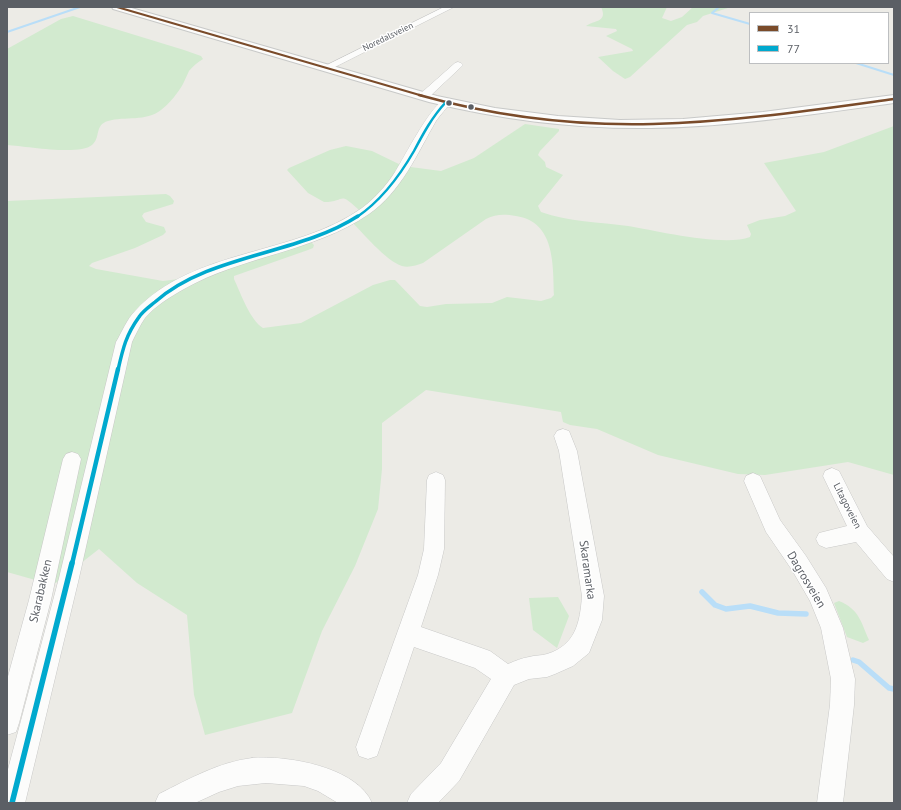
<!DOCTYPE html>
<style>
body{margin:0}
#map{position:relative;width:901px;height:810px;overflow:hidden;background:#ecebe6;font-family:"PT Sans",sans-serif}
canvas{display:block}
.frame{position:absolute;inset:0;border:8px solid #5b5f65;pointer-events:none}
.legend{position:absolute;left:749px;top:12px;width:140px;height:52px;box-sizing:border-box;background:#fff;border:1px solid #bdbfc1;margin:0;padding:5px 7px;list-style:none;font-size:12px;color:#5b5f65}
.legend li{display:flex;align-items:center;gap:8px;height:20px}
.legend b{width:20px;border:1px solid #bdbfc1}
</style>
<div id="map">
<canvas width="901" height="810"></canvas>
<div class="frame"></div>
<ul class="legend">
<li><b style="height:5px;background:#7a4b2a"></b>31</li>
<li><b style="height:5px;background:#00a9ce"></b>77</li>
</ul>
</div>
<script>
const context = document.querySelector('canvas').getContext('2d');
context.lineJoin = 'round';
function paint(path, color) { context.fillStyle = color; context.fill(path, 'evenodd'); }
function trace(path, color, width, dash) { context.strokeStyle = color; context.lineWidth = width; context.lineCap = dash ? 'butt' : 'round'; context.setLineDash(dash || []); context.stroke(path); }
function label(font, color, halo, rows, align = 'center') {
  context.font = font + ' "PT Sans",sans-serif'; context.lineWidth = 3; context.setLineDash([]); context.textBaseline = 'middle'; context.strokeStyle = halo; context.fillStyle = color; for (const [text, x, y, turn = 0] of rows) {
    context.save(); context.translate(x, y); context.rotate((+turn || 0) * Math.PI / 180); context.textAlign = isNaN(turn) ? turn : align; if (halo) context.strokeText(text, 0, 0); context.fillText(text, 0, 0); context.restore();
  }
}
const green = new Path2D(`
 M601 7H667L662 18 671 21 682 17 693 7H731L703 16 697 22 687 25 630 77 625 79 613 71 598 57 633 51 632 49 606 36 617 31 616 29 586 26C595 20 608 22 601 7Z
 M73 16 184 50 201 56 203 59C198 62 193 66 189 71 187 75 185 80 183 84 178 93 169 104 161 110 146 122 125 116 108 121 94 125 101 138 92 145 79 156 25 146 7 145V49L61 19Z
 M525 124 559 129V131L540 151 538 155 545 162 546 167 563 175 538 206 541 212C568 222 600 222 628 226 658 231 724 247 750 237L751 234 747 225 760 220 785 216 796 211 764 163 824 152 894 126V475L848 462 765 475 738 474 658 455 597 429 570 425 563 422 561 412 426 390 382 423V469L378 509 355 566 322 631 292 713 205 735 194 695 187 615 137 583 99 549 53 585 7 572V201L166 194 170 196 174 201 173 204 144 213 142 216 146 222 164 227 166 232 163 235 135 248 92 263 89 266 96 269 163 281 179 279 309 240 314 245 313 248 308 250 234 276V279C241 294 250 320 263 328L301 323 373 285 390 280H395L420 306 427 307 446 304 492 303 507 297 541 301 551 298 554 295C553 264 555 222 516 216 504 214 496 214 486 219L423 263C417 265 409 268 402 266 386 261 362 232 350 220L349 217 359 210C338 190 346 202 324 202L308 193 287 170 289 168 330 150 346 146 372 151 403 166 441 171 474 158Z
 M558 597 569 616 557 648 533 630 529 598Z
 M839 601C859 609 861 622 869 640L863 643 847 637 834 603Z`);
const streamFar1 = new Path2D(`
 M719 7 712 13 750 24
 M7 32 80 7
 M856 63 894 75`);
const stream = new Path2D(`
 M702 592 715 605 726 609 750 606 778 613 806 614
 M853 660 859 662 889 688 894 689`);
const street = new Path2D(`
 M444 7H454L329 70 326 71 321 68Z
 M458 62 461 63 463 65 461 67 428 98H420L419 96 420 94 455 63Z
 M446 99 451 102C446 109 441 114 436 121 417 154 401 192 369 214 314 252 242 256 184 289 170 297 155 306 145 318 140 325 136 334 132 342L79 578 25 803H7V773L59 578 116 342C122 332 127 319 135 311 193 248 295 256 362 208 375 198 386 186 395 172 404 158 432 102 446 99Z
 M563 429 569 431 577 451 604 596 602 620 589 653 573 666 555 674 547 677 529 679 514 685 459 781 438 803H407L411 794 441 763 491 679 475 668 414 647 377 756 368 759 359 756 356 747 418 575 424 549 427 480 429 475 436 472 443 475 445 480 444 549 438 575 421 627 490 651 508 664C515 661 522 658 529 657 535 655 541 656 547 654 576 645 580 622 582 596L559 451 554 436 557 431Z
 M72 452 78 454 81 459 51 600 19 723 16 732 7 735V680L29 600 63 459 66 454Z
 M832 468 839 471 867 526 894 557V582L887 579 856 542 826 548 819 545 816 539 819 533 847 526 823 476 825 471Z
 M753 473 760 476 780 520 806 556 826 588 843 628 855 679 854 705 843 803H817L830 705 831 679 821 628 810 601 792 570 766 532 744 481 746 476Z
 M252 758C287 755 357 767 372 803H338L318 791 304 786 266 783 238 786 219 792 195 803H155L159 794C189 779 219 762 252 758Z`);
const secondary = new Path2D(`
 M112 7H128L437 96 495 108 558 116 620 120 683 119 763 112 894 95V103C813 114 732 127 651 128 576 129 502 120 429 102L113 9Z`);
const bus1Far1 = new Path2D(`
 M117 7 423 96`);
const bus1 = new Path2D(`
 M419 95C494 116 575 126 653 124 734 122 814 110 894 99`);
const bus2Far3 = new Path2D(`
 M357 217C382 200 399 177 414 151 423 134 432 117 446 102`);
const bus2Far2 = new Path2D(`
 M118 370C123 348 126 335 139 317 143 311 149 307 155 302 209 254 298 255 358 216`);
const bus2Far1 = new Path2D(`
 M72 564 118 369`);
const bus2 = new Path2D(`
 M12 803 72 563`);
const markers = [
 [449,103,3.5,"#5b5f65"],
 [471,107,3.5,"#5b5f65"]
];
const farStreetnames = [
 ["Noredalsveien",388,37,-26]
];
const streetNames = [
 ["Litagoveien",847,506,63]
];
const nearStreetnames = [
 ["Skaramarka",587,570,82],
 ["Dagrosveien",806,580,59],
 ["Skarabakken",41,591,-77]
];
paint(green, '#d2eacf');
trace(streamFar1, '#b9def8', 2);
trace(stream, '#b9def8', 5.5);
trace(street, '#c8c8c7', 1);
trace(secondary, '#c8c9c8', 2);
paint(street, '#fcfcfb');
paint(secondary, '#fcfcfb');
trace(bus1Far1, '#7a4b2a', 2);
trace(bus1, '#7a4b2a', 2.5);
trace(bus2Far3, '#00a9ce', 2.5);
trace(bus2Far2, '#00a9ce', 3.5);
trace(bus2Far1, '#00a9ce', 4.5);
trace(bus2, '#00a9ce', 5.5);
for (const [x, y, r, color] of markers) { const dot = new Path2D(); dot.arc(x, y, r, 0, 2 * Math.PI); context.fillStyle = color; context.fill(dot); trace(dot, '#fff', 1.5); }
label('9px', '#5b5f65', '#fff', farStreetnames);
label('10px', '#5b5f65', '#fff', streetNames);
label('12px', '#5b5f65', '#fff', nearStreetnames);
</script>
